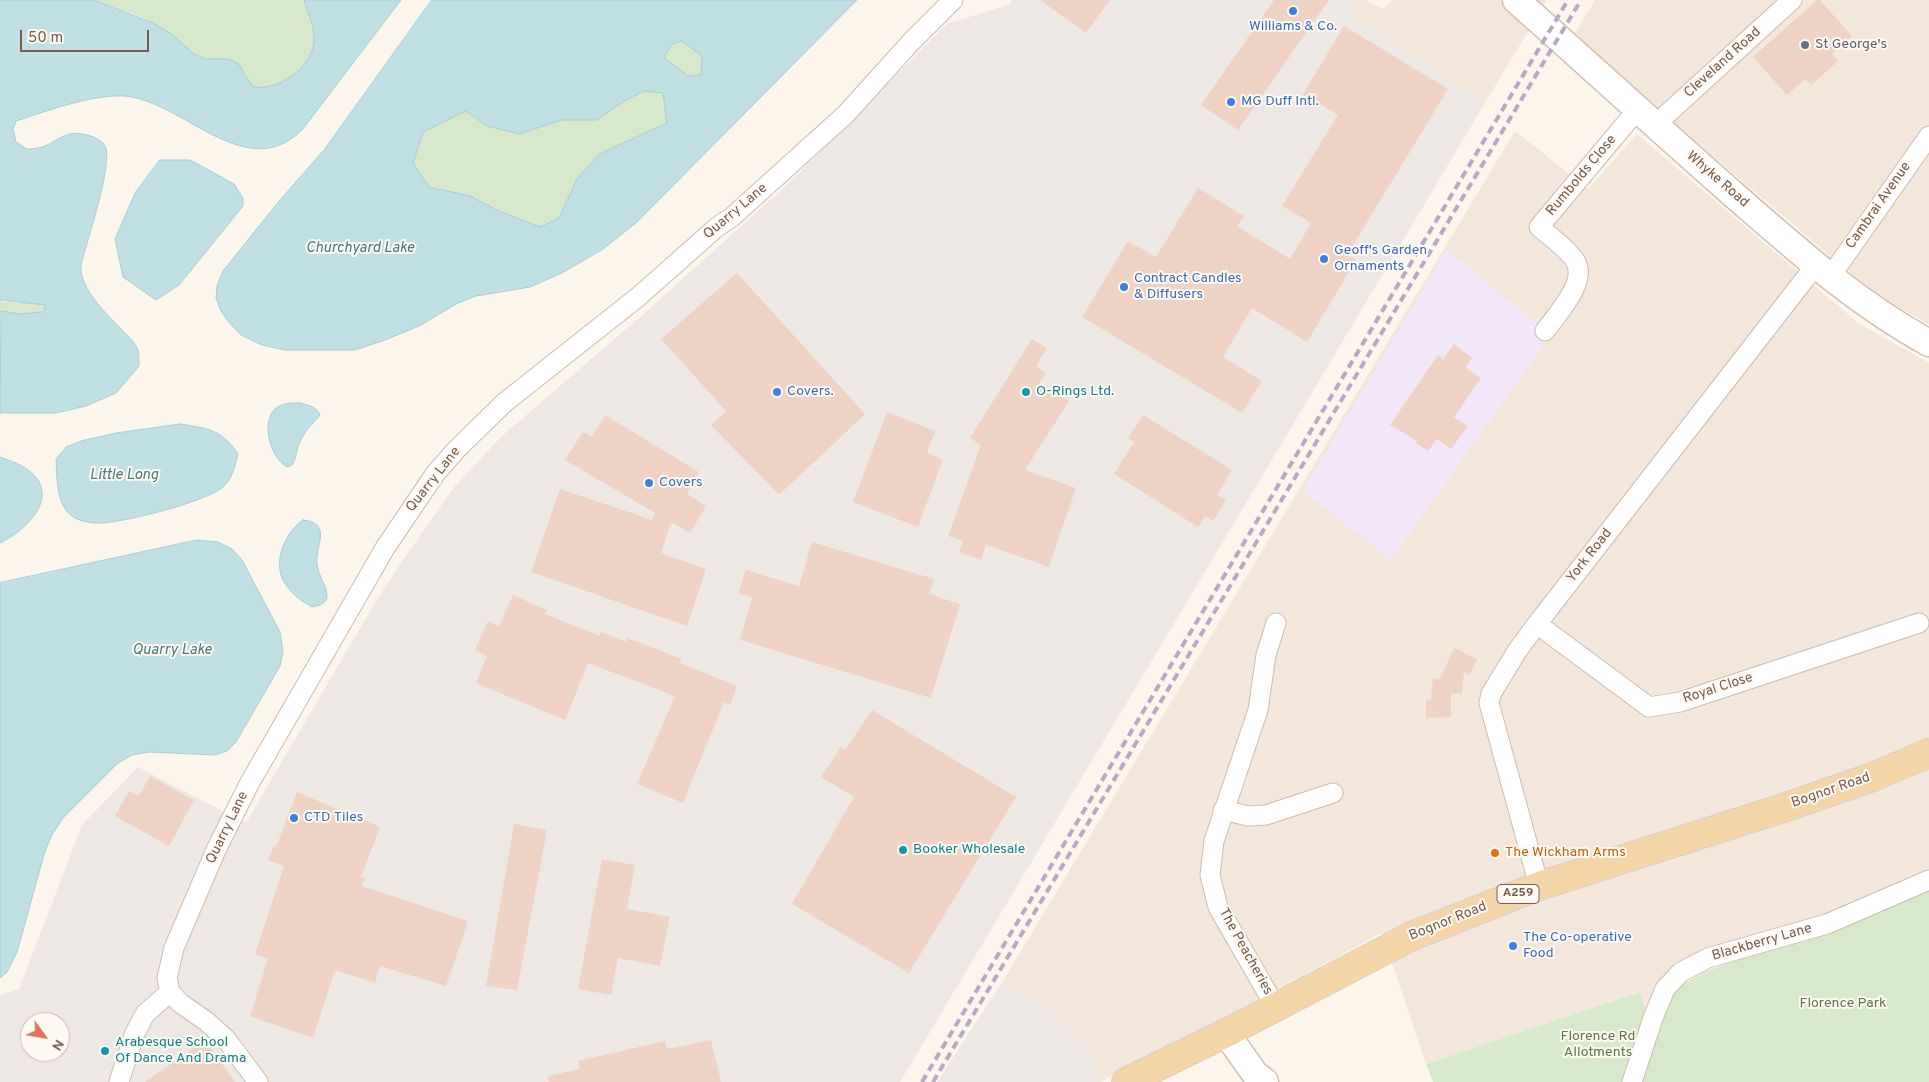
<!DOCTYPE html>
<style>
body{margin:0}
#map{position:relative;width:1929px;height:1082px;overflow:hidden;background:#fbf5eb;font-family:Overpass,sans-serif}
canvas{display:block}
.north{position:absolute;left:20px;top:1012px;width:50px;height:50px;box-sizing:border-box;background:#fef9f2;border:1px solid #c7bab1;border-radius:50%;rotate:122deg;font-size:14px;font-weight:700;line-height:20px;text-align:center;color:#755c4f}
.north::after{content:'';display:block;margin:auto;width:18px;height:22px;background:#db745b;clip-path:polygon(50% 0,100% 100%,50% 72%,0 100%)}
.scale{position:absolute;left:20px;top:30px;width:129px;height:22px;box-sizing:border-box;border:2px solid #755c4f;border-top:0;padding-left:6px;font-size:15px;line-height:18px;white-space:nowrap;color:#755c4f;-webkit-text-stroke:4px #fef9f2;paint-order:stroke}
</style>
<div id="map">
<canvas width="1929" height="1082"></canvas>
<div class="north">N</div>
<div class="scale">50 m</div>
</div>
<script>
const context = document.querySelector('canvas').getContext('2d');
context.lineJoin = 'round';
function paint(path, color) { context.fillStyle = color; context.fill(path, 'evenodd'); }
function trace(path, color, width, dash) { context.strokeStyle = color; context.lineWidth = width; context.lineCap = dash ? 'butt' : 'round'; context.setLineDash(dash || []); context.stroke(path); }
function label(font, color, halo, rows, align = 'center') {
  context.font = font + ' Overpass,sans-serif'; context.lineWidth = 4; context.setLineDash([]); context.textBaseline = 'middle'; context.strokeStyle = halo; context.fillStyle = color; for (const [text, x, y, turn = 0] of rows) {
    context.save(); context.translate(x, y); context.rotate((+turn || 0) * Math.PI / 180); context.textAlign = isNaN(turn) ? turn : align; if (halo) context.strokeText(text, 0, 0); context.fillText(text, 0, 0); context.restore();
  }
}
const residential = new Path2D(`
 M1356 0H1366L1383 9 1392 0H1547L1485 103 1348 13Z
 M1595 0H1929V324L1876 295 1573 37Z
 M1515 131 1588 189 1637 134 1858 323 1929 363V877L1827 918 1678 963 1648 1017 1640 992 1426 1064 1382 933 1101 1082 1090 1048 1057 1014 1003 981Z`);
const industrial = new Path2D(`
 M1012 0H1356L1348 13 1485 103 900 1082H0V995L19 989 82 825 138 767 246 823 376 601 407 554 455 486 502 436 647 311 790 182 947 24 1008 5ZM30 1022H60V1052H30Z
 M1003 981 1057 1014 1090 1048 1101 1082H937Z`);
const education = new Path2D(`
 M1447 249 1551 335 1391 560 1303 491Z`);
const green = new Path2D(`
 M94 0H304C308 13 314 27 314 41 313 62 293 78 275 85 268 87 260 91 253 87 248 85 249 78 246 74 242 68 233 64 228 59 191 64 183 40 155 24 136 13 114 8 94 0Z
 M682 41 703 56 701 75 688 76 664 58 671 45Z
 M644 91 663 93 667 123 599 154 577 179 559 218 540 227 499 211 470 196 429 187 413 163 423 132 466 111 487 126 519 134 562 120H597L621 103Z
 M0 300 2 302 46 304 43 312 19 314 1 311 0 315Z
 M1929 882V1082H1641L1665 1006 1681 986 1704 972 1844 921Z
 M1640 992 1648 1017 1626 1082H1433L1426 1064Z`);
const water = new Path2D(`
 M0 0H94L153 23 171 34 194 54 206 59H228L238 63 253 87C278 91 311 69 314 42 315 28 308 13 304 0H401L302 130C248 183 189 108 132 97 100 91 47 111 16 121L13 129 16 142 27 149C32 149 38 148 42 147 52 144 60 136 70 134 80 132 100 136 105 146 114 162 86 244 81 265 79 288 106 313 121 329 127 335 135 342 138 350 139 354 139 361 139 366L116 393 86 406 56 413H0L1 311 19 314 43 312 46 305 0 300Z
 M432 0H857L636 223 603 249 562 273 530 287 476 296 458 303 419 326 385 340 355 350H285L262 345 241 335 228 321 221 311 216 298 217 286 223 271 280 200 324 150ZM682 41 702 56 701 75 688 76 664 58 671 45ZM644 91 663 93 667 123 599 154 577 179 559 218 540 227 499 211 470 196 429 187 413 163 423 132 466 111 487 126 519 134 562 120H597L621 103Z
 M160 160H190L216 174 234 184 243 198V206L179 285 156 300 123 277 115 239 135 193Z
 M299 403C308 405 316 406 320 415 313 424 304 431 300 442 296 450 297 457 292 465L287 467C270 457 260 422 276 408 283 403 291 403 299 403Z
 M181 424C209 429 221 429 238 454 235 466 232 480 222 488 204 502 120 524 97 523 89 523 79 521 72 516 56 505 57 476 56 459L66 447 81 441 116 433Z
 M0 457C11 461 23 465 32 473 60 499 24 532 0 543Z
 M303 520C333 523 315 545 317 564 318 580 342 603 312 607 301 601 289 592 283 580 273 559 286 532 303 520Z
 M197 540 218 542 232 549 242 560 280 632 283 651 280 666 236 742 227 751 215 755 149 752 132 755 118 763 63 818 53 833 45 851 17 952 7 972 0 978V583Z`);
const building = new Path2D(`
 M1040 0H1110L1086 33Z
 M1274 0H1329L1238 130 1201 105Z
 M1817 0H1820L1852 36 1832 54 1838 61 1811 85 1805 79 1787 95 1753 57Z
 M1344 26 1448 89 1347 255 1356 260 1307 342 1252 308 1223 357 1262 381 1242 413 1082 317 1128 241 1156 257 1198 188 1244 216 1237 226 1290 259 1311 223 1282 206 1338 115 1303 94Z
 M737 273 865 414 779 495 711 425 726 411 661 339Z
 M1032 339 1047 348 1036 366 1046 373 1039 383 1069 401 1025 470 1076 488 1049 567 986 545 981 560 959 552 963 541 948 536 981 445 970 438Z
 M1454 344 1472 358 1466 368 1481 378 1454 417 1468 426 1451 449 1437 439 1428 451 1416 443 1417 441 1390 425 1438 355 1443 359Z
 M887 412 935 431 927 453 943 459 918 527 853 502Z
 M605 415 699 472 687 494 706 506 690 533 671 522 661 553 706 569 687 626 531 572 560 489 652 520 655 513 565 460 583 432 592 437Z
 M1143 415 1232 470 1217 495 1226 500 1213 521 1205 516 1198 527 1114 474 1134 442 1128 438Z
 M812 542 934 579 929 594 960 604 931 698 740 640 752 598 738 593 746 570 799 586Z
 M513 595 547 610 545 614 600 636 601 632 626 642 627 638 682 659 680 663 737 686 730 705 724 702 683 803 637 784 675 696 588 663 565 720 476 683 487 656 475 650 488 621 499 626Z
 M1454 648 1477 659 1470 675 1464 672 1462 694 1451 693V717L1426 718V700L1431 699 1433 678 1440 679Z
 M872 710 1016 797 909 973 792 904 854 797 821 777 841 747 845 750Z
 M150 776 194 800 169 846 115 816 129 791 139 796Z
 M297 792 380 827 361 877 365 878 362 886 468 921 446 986 380 966 375 983 335 970 313 1038 250 1016 268 959 255 954 284 866 268 860 274 846 276 847Z
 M514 824 547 830 517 990 486 986Z
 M602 859 635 865 627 909 670 917 660 966 618 958 611 995 578 989Z
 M205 1040 235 1082H145Z
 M711 1040 721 1082H549L548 1076 580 1069 578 1061 665 1041 667 1049Z`);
const street = new Path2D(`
 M1655 125 1792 0
 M1830 277 1929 136
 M1545 331C1557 314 1590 280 1574 259 1565 247 1551 237 1539 227L1637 110
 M1537 624 1649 707 1680 702 1919 623
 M1223 810 1248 816 1266 815 1333 793
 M1539 886 1489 703 1491 694 1517 651 1537 624 1815 266
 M1275 1006 1218 907 1210 875 1214 841 1258 710 1266 655 1276 623
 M119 1082 134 1035 145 1014 170 992
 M258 1082 226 1039 206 1021 180 1003 170 992 167 978 174 948 216 850 249 784 385 548 435 474 456 450 504 403 638 297 717 227 732 217 846 114 911 42 953 0
 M1632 1082 1653 1018 1665 989 1681 972 1708 958 1827 924 1929 880`);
const secondary = new Path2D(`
 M1516 0C1589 65 1660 130 1734 195 1796 249 1856 303 1929 343
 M1226 1033 1255 1074 1265 1082`);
const primary = new Path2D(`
 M1126 1082 1226 1033 1412 936 1539 886 1783 808 1870 778 1929 753`);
const rail = new Path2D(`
 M922 1082 1568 0
 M933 1082 1581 0`);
const markers = [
 [1293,11,5,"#3f7fe0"],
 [1805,45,5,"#6b7280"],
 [1231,102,5,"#3f7fe0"],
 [1324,259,5,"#3f7fe0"],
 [1124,287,5,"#3f7fe0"],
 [777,392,5,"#3f7fe0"],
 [1026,392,5,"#0f9aa8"],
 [649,483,5,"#3f7fe0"],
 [294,818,5,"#3f7fe0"],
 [903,850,5,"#0f9aa8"],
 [1495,853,5,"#e8710a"],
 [1513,946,5,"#3f7fe0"],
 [105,1051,5,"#0f9aa8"]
];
const shields = [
 [1518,894,42]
];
const shieldNames = [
 ["A259",1518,894]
];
const shopNames = [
 ["Williams & Co.",1293,27,"center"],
 ["MG Duff Intl.",1241,102],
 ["Geoff's Garden",1334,251],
 ["Ornaments",1334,267],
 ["Contract Candles",1134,279],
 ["& Diffusers",1134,295],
 ["Covers.",787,392],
 ["Covers",659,483],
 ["CTD Tiles",304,818],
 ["The Co-operative",1523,938],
 ["Food",1523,954]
];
const worshipNames = [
 ["St George's",1815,45]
];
const streetNames = [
 ["Cleveland Road",1723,63,-42],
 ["Rumbolds Close",1582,176,-50],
 ["Whyke Road",1717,180,41],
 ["Cambrai Avenue",1879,206,-55],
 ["Quarry Lane",736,212,-40],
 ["Quarry Lane",434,480,-52],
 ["York Road",1590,556,-52],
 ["Royal Close",1718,689,-18],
 ["Bognor Road",1831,791,-19],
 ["Quarry Lane",228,828,-64],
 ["Bognor Road",1448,922,-22],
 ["Blackberry Lane",1762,943,-16],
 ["The Peacheries",1245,952,61]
];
const cultureNames = [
 ["O-Rings Ltd.",1036,392],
 ["Booker Wholesale",913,850],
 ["Arabesque School",115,1043],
 ["Of Dance And Drama",115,1059]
];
const foodNames = [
 ["The Wickham Arms",1505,853]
];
const parkNames = [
 ["Florence Park",1843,1004],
 ["Florence Rd",1598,1037],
 ["Allotments",1598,1053]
];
const waterNames = [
 ["Churchyard Lake",360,249],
 ["Little Long",124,476],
 ["Quarry Lake",172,651]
];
paint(residential, '#f2e7da');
paint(industrial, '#ede8e3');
paint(education, '#f1e7f8');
paint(green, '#d7e9ca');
paint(water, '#c0e0e4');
trace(water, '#a7cfd5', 1);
paint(building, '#efd4c5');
trace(street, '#cdbdb1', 21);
trace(secondary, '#d2bfb1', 29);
trace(primary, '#d8d1ce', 30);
trace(street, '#fff', 19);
trace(secondary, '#fff', 26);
trace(primary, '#f4d6a9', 28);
trace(rail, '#b8a9c5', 4, [8, 5]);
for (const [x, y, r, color] of markers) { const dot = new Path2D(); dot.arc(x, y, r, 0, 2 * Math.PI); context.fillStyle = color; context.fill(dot); trace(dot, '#fef9f2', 2); }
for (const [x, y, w] of shields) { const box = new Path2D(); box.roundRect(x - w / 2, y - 9.5, w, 19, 4); context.fillStyle = '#fef9f2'; context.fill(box); trace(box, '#755c4f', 1); }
label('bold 12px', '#755c4f', null, shieldNames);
label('14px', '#366cbe', '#fef9f2', shopNames, 'left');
label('14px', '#5b616d', '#fef9f2', worshipNames, 'left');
label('14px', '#755c4f', '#fef9f2', streetNames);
label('14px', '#0d838f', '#fef9f2', cultureNames, 'left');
label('14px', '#c56008', '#fef9f2', foodNames, 'left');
label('14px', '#587948', '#fef9f2', parkNames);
label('italic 15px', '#47777f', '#fef9f2', waterNames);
</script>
